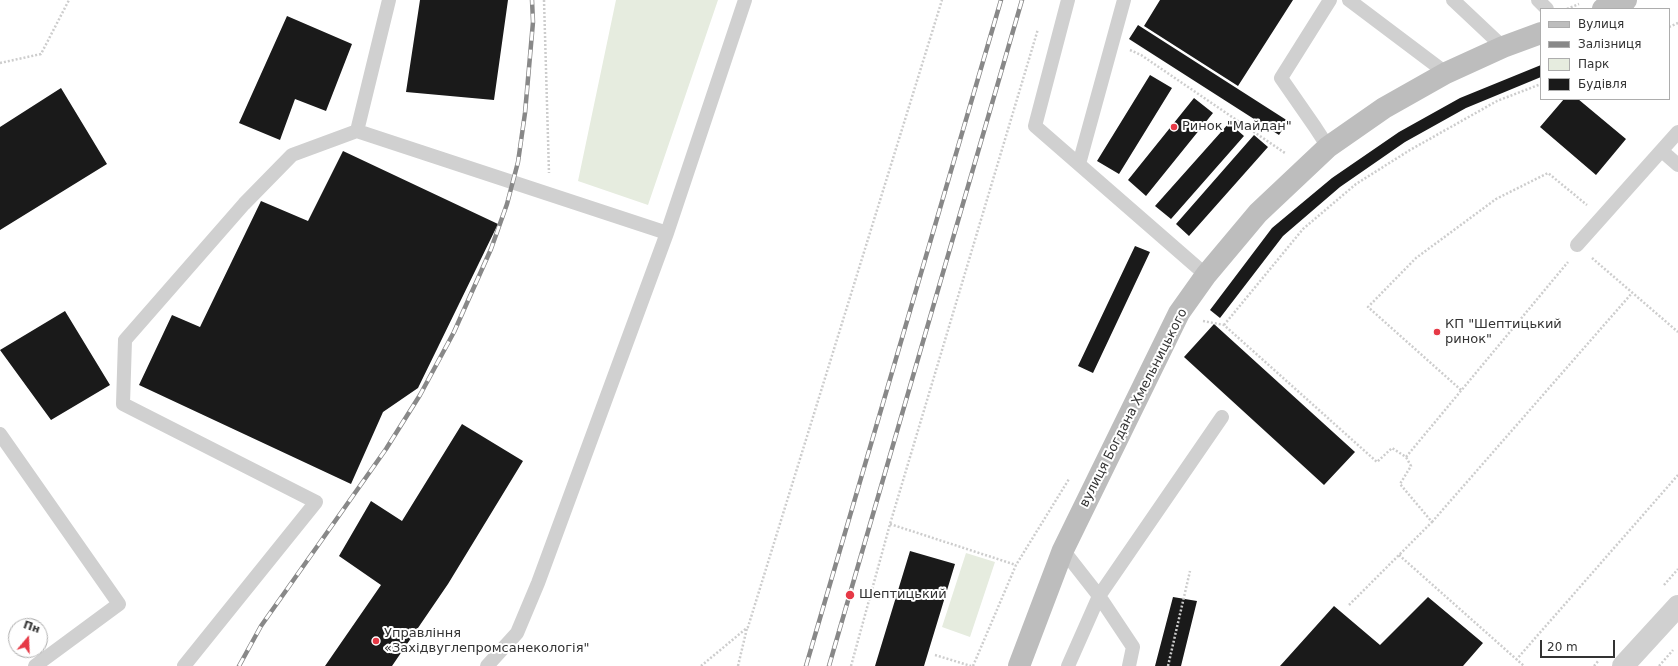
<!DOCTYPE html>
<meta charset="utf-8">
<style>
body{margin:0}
#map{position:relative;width:1678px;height:666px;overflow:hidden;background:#fff;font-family:"DejaVu Sans",sans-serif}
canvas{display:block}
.legend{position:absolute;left:1540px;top:8px;width:130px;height:92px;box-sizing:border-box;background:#fff;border:1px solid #adadad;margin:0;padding:5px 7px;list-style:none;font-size:12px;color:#333}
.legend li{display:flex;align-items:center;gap:8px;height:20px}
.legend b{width:20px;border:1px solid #adadad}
.north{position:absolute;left:8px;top:618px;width:40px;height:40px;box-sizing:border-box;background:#fff;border:1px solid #adadad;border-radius:50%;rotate:19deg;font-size:11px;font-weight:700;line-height:16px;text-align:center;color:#333}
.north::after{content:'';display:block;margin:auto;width:14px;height:18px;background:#e63946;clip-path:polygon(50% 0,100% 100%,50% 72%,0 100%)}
.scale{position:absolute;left:1540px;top:640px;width:75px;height:18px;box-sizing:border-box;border:2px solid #333;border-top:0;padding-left:5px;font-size:12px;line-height:14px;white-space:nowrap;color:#333;-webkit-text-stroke:3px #fff;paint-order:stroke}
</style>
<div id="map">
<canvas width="1678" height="666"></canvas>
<ul class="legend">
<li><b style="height:5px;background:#bdbdbd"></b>Вулиця</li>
<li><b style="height:5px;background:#888"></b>Залізниця</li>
<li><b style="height:11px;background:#e6ecdf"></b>Парк</li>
<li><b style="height:11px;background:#1a1a1a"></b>Будівля</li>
</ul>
<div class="north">Пн</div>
<div class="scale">20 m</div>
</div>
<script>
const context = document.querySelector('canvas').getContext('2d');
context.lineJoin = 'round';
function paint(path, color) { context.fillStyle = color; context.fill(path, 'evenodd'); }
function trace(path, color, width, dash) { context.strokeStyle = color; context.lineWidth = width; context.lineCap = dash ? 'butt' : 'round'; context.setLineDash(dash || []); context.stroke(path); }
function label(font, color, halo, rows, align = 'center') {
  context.font = font + ' "DejaVu Sans",sans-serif'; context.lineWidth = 4; context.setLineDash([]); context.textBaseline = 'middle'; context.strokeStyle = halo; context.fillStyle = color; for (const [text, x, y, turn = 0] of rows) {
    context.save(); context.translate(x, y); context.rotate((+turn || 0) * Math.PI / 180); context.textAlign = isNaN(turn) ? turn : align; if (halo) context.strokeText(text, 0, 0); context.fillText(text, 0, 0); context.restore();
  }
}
const green = new Path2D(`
 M616 0H718L648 205 578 181Z
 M966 553 995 562 970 637 942 627Z`);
const building = new Path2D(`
 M420 0H508L494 100 406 92Z
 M1160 0H1293L1238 86 1144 26Z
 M287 16 352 44 326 111 295 99 280 140 239 123Z
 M1138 25 1288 121 1279 135 1129 39Z
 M1541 65V77L1466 108 1405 142 1340 187 1283 236 1220 318 1210 310 1272 228 1332 178 1399 132 1460 98Z
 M1150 75 1172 88 1119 174 1097 161Z
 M61 88 107 164 0 230V127Z
 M1194 98 1213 113 1146 196 1128 180Z
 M1564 99H1578L1626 139 1596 175 1540 127Z
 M1229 123 1244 136 1171 219 1155 206Z
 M1254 135 1268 147 1189 236 1176 224Z
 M343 151 498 224 418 388 383 412 351 484 139 385 172 315 200 327 261 201 308 221Z
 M1135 246 1150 252 1093 373 1078 366Z
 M65 311 110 385 51 420 0 350Z
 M1214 324 1355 452 1324 485 1184 357Z
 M462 424 523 461 448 584 392 666H325L381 585 339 556 371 501 402 521Z
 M910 551 955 564 924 666H875Z
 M1173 597 1197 601 1181 666H1155Z
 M1428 597 1483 643 1463 666H1280L1334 606 1380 645Z`);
const path = new Path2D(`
 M544 0 549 173
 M1567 9 1579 4
 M1669 27 1678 23
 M1130 50 1141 55 1285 153
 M0 63 41 54 69 0
 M1592 258 1678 332
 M1203 321 1224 325 1377 462 1392 448 1406 457 1568 262
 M1224 325 1303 229 1356 184 1410 150 1497 101 1541 84
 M1461 390 1368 307 1416 258 1496 199 1548 173 1587 205
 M1432 522 1632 293
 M890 524 1016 565
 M1399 555 1524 666
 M1664 585 1678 569
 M1349 605 1432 522 1400 484 1411 466 1406 457
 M935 655 971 666
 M1516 660 1678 475
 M701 666 748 627 942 0
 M738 666 747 628
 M851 666 890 524 1038 29
 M973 666 1016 565 1069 479
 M1168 666 1190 571
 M1594 666 1599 660
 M1659 666 1673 650`);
const lane = new Path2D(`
 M1068 0 1035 126 1206 275
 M1349 0 1446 73
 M1453 0 1503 47
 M1538 0 1547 9
 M357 131 389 0
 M1328 147 1315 127 1281 78 1330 0
 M1662 151 1678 165
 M1079 164 1124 0
 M1577 245 1678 132
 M0 434 119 604 35 666
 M1063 550 1099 596 1133 647 1129 666
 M184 666 316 502 123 404 125 340 244 204 292 155 357 131 667 233
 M487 666 517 633 538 583 667 233 745 0
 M1068 666 1099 596 1222 417`);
const street = new Path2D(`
 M1623 666 1678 606`);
const secondary = new Path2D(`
 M1603 9 1626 0
 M1019 666 1063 550 1179 313 1206 275 1258 213 1328 147 1384 108 1446 73 1503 47 1541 33`);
const rail = new Path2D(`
 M239 666 261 626 386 449 420 395 454 332 491 249 507 204 518 162 525 113 533 22 532 0
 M806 666 1001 0
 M829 666 1022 0`);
const markers = [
 [1174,127,4,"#e63946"],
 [1437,332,4,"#e63946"],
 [850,595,5,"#e63946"],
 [376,641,4,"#e63946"]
];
const poiNames = [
 ["Ринок \"Майдан\"",1182,127],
 ["КП \"Шептицький",1445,325],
 ["ринок\"",1445,340],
 ["Шептицький",859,595],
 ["Управління",384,634],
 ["«Західвуглепромсанекологія\"",384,649]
];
const streetNames = [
 ["вулиця Богдана Хмельницького",1134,408,-63]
];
paint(green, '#e6ecdf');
paint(building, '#1a1a1a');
trace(path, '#cdcdcd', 2.5, [2, 2]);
trace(lane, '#d0d0d0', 14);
trace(street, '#d0d0d0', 22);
trace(secondary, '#bdbdbd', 22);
trace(rail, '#888', 4.5);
trace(rail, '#fff', 3, [9]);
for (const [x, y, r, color] of markers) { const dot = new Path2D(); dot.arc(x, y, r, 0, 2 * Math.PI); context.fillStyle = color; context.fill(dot); trace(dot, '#fff', 1.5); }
label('13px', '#333', '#fff', poiNames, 'left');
label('13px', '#333', '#fff', streetNames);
</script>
